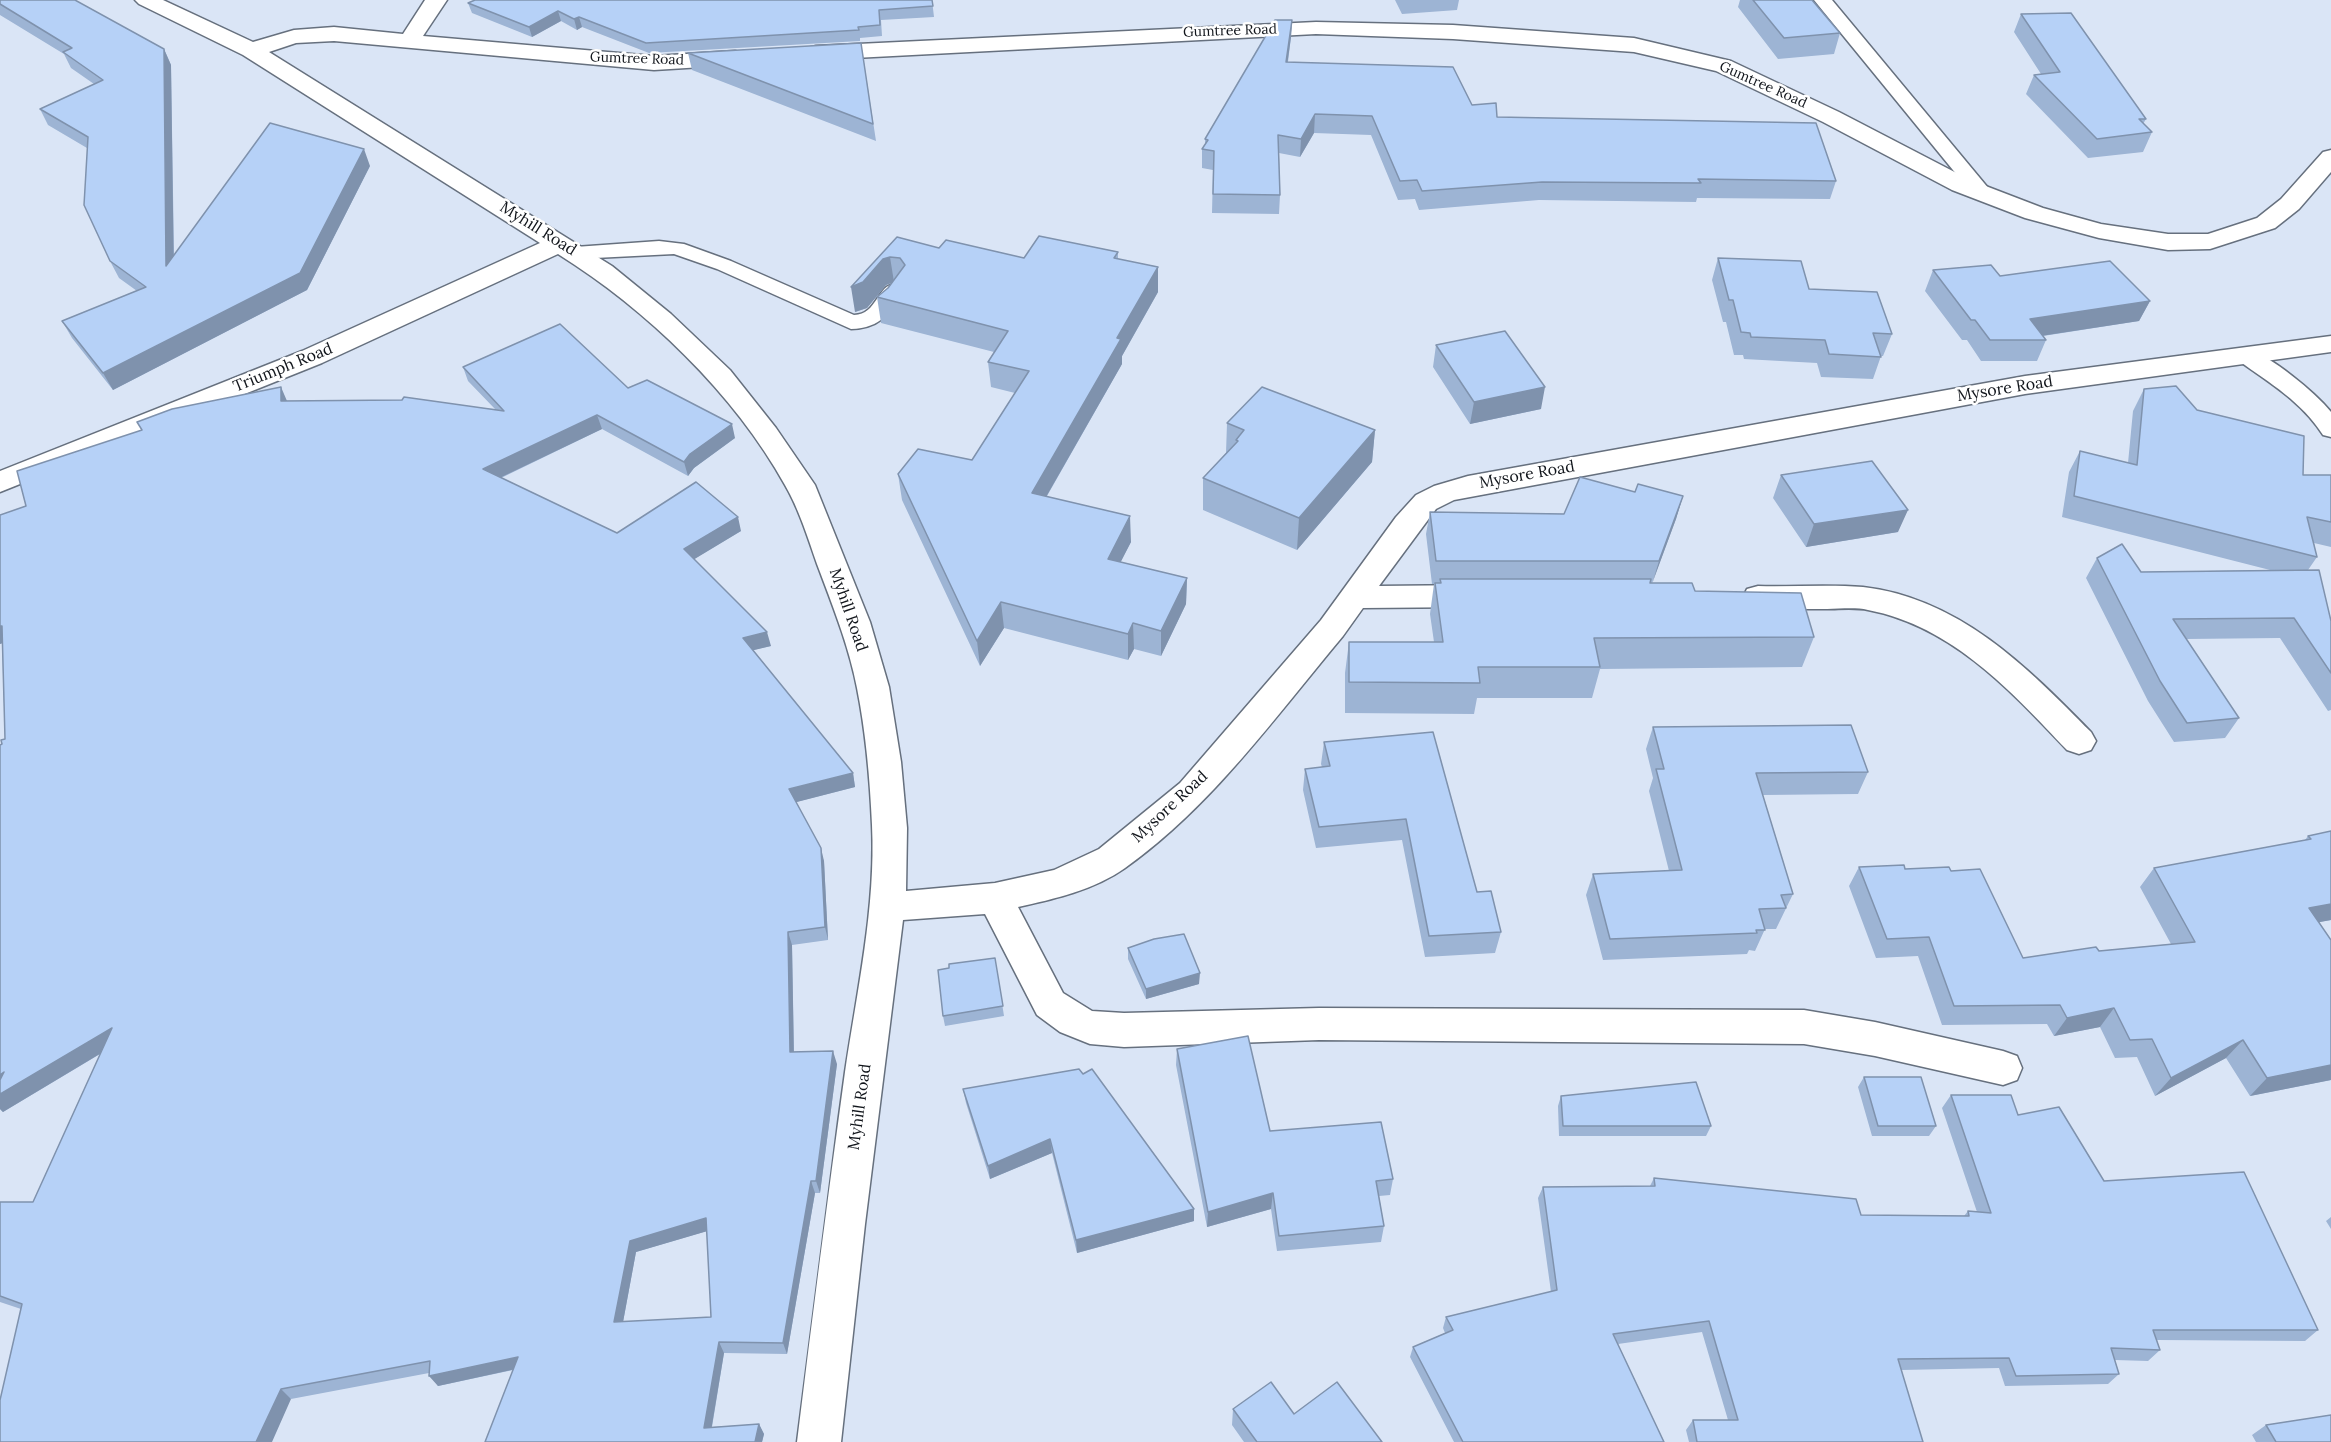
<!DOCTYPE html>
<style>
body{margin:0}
canvas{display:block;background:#dae5f6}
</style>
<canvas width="2331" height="1442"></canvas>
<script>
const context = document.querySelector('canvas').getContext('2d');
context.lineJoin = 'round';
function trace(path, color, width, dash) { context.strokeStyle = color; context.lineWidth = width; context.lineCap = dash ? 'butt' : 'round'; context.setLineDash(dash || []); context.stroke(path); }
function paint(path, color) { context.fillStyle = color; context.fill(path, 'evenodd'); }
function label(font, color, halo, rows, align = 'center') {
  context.font = font + ' Lora,serif'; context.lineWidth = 5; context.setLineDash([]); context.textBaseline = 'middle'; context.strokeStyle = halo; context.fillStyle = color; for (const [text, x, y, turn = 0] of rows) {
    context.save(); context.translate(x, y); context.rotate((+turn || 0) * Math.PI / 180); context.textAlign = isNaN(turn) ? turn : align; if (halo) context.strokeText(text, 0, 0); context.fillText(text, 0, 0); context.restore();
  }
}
const service = new Path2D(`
 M1814 0H1832L1989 189 1992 193 1989 197H1975Z
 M659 241 684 244 731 261 854 315C880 315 876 278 902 285L906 289C890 312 882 328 851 329L717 269 674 254 575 259 568 257 565 253 568 249 575 247Z
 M2247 349C2270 355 2316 393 2331 412V437L2323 435C2302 402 2270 383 2239 361L2236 356 2239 351Z`);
const minor = new Path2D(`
 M135 0H163L253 42 294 30 334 27 403 34 425 0H447L423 36 654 56 735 51 743 53 746 58 743 63 735 65 654 70 334 41 296 43 269 52 612 266 671 314 730 370 776 428 815 485 870 622 889 687 901 762 907 828 906 891 995 883 1054 870 1099 849 1180 783 1321 620 1396 517 1416 495 1434 486 1468 476 2025 376 2331 336V352L2025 394 1454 500 1436 509 1379 586 1476 585 1487 588 1491 596 1487 604 1476 607 1363 608 1343 636C1275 717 1212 806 1125 868 1094 890 1054 899 1018 907L1063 993 1092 1011 1124 1013 1319 1008 1804 1010 1875 1022 2003 1051 2017 1056 2022 1068 2017 1080 2003 1085 1875 1056 1804 1044 1319 1040 1124 1047 1090 1044 1060 1032 1037 1015 985 914 903 920 865 1224 841 1442H797C812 1318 828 1195 845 1072 857 991 876 907 872 825 870 780 866 733 857 688 849 646 832 604 817 564 808 538 799 509 785 485 734 393 646 309 558 254L322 363 0 492V471L302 351 540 243 243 55 139 4Z
 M1316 22 1453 25 1634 38 1731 61 1839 112 1970 180 2043 208 2101 224 2168 234H2208L2257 218 2281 199 2323 152 2331 150V172L2299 209 2275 228 2210 249 2168 250 2099 238 2025 218 1952 190 1823 122 1716 71 1634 52 1453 39 1316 34 816 60 808 58 805 53 808 48 816 46Z
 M1758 586C1793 587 1829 584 1863 587 1959 598 2027 667 2091 732L2096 741 2091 750 2079 754 2067 750C2011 691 1952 626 1868 610 1855 607 1840 609 1827 609 1804 609 1781 609 1758 608L1747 605 1743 597 1747 589Z`);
const wall = new Path2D(`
 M0 0 164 49 171 65 174 255 370 166 307 290 113 390 72 338 62 321 137 291 119 278 110 261 87 148 48 125 40 109 94 84 71 68 64 54 0 15Z
 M932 0 934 17 881 20 882 36 860 38V41L649 53 582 27 577 30 561 21 532 37 472 13 468 3Z
 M1395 0H1459L1457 10 1402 14Z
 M1740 0H1812L1840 33 1834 54 1778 59 1738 7Z
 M2021 14 2146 119 2143 124 2152 132 2143 152 2088 158 2026 94 2034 75 2041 74 2014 32Z
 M1292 20 1291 37 1288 62 1472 105 1497 117 1836 181 1830 199 1697 198 1696 202 1539 200 1419 210 1415 199 1398 200 1371 135 1314 133 1300 157 1279 153 1280 195 1279 214 1212 213 1213 170 1202 168V149L1205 145V139Z
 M861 43 876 141 692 70 688 53Z
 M897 237 939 248 1024 258 1118 252V259L1158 292 1122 356V364L1047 496 1131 542 1120 562 1187 578 1186 604 1161 656 1134 649 1128 660 1004 628 980 666 902 500 898 474 972 460 1015 393 991 387 988 362 994 352 881 323 877 297 888 288 891 283 886 285 867 308 855 312Z
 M1718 258 1809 289 1892 334 1883 356H1881L1873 379 1821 377 1817 363 1744 359 1743 355H1734L1726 322H1723L1712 280Z
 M1933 270 2000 276 2150 301 2139 321 2043 336 2046 340 2037 361H1981L1967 340H1962L1925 291Z
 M1436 345 1541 409 1470 424 1433 367Z
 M463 367 628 388 735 438 694 468 688 476 602 429 501 478 617 533 741 531 694 559 771 646 753 650 853 773 855 787 796 802 824 861 828 940 792 945 794 1052 837 1064 820 1193H815L787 1354 724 1353 712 1427 759 1424 764 1434 762 1442 513 1370 438 1386 429 1373 291 1399 0 1302V1202H33L100 1054 3 1112 0 1109V745L2 744 5 739 2 643 0 644V515L26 506 142 430 137 422 287 401 495 409 468 381ZM707 1231 711 1317 623 1322 636 1252Z
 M2144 389 2197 410 2303 475H2331V547L2314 543 2317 557 2308 570 2331 621V710L2328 711 2280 638 2186 639 2239 718 2225 738 2174 742 2148 701 2086 578 2097 558 2141 572 2270 570 2062 517 2069 472 2080 451 2128 463 2133 411Z
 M1227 423 1375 430 1372 462 1297 550 1203 510V478L1226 453Z
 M1781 475 1898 532 1806 547 1773 498Z
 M1635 492 1683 496 1676 519 1652 583 1695 591 1814 637 1802 667 1600 669 1592 698H1477L1474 714 1345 713V673L1349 642H1434L1430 614 1434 584H1432L1426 534 1430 512 1564 514Z
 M1653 727 1868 772 1858 794 1763 795 1793 894 1776 929H1765L1755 951 1749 950 1747 954 1603 960 1586 895 1593 874 1669 871 1649 791 1653 778 1646 749Z
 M1433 732 1477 892 1501 932 1495 953 1425 957 1402 840 1316 848 1303 790 1305 769 1322 767 1321 764 1324 742Z
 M2331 831V920L2319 922 2331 940V1080L2250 1096 2226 1058 2155 1096 2137 1057 2115 1058 2100 1027 2054 1036 2047 1024 1942 1025 1918 956 1876 958 1849 886 1859 867 1951 871 2023 958 2171 944 2140 887 2154 868 2305 840 2308 836Z
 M1128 948 1199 984 1146 999 1128 959Z
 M995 958 1004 1016 945 1026 943 1016Z
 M1177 1049 1270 1131 1393 1179 1390 1195 1379 1196 1384 1226 1381 1242 1277 1251 1271 1209 1207 1227 1176 1065Z
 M1864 1077 1936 1126 1929 1136H1872L1858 1087Z
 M963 1089 1194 1209V1221L1077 1253 1052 1153 990 1179 966 1103Z
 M1951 1095 2018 1115 2104 1181 2318 1330 2305 1341 2157 1340 2160 1350 2148 1361 2115 1360 2119 1374 2108 1384 2005 1386 1999 1368 1901 1370 1923 1442H1689L1686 1430 1693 1420H1728L1702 1332 1618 1344 1664 1442H1454L1410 1357 1413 1347 1445 1333 1443 1328 1446 1317 1551 1292 1538 1198 1543 1187 1650 1186 1654 1178 1861 1215 1964 1216 1968 1211 1977 1212 1942 1108Z
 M1561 1096 1711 1126 1706 1136H1559L1558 1106Z
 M2331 1217V1229L2326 1221Z
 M1233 1409 1294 1414 1382 1442H1244L1232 1425Z
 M2266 1425 2331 1442H2256L2252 1435Z`);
const shadedWall = new Path2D(`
 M558 11 561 21 532 37 529 27Z
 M579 17 582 27 577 30 574 19Z
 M1292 20 1291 37 1285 80 1286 62Z
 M164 49 171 65 174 283 166 266Z
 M1315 114 1314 133 1300 157 1301 139Z
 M364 149 370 166 307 290 113 390 103 373Z
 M890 257 894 282 886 285 867 308 855 312 851 287 883 259Z
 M1158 267V292L1122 356V364L1034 518 1032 493 1117 338Z
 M2150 301 2139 321 2021 339 2030 319Z
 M281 387 287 401H281Z
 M1545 387 1541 409 1470 424 1474 402Z
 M597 415 602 429 489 483 483 469Z
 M732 424 735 438 694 468 688 476 684 462 690 454Z
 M1375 430 1372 462 1297 550 1299 518Z
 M1683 496 1676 519 1652 584 1659 561Z
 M1908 510 1898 532 1806 547 1814 524Z
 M1130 516 1131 542 1109 585 1108 559Z
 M738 517 741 531 688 563 684 549Z
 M1187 578 1186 604 1161 656V631Z
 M1001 602 1004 628 980 666 977 641Z
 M1133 623 1134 649 1128 660V634Z
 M0 626H2L12 640 0 644Z
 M767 632 771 646 746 652 743 638Z
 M853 773 855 787 793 803 789 789Z
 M821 848 824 861 828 940 825 927Z
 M2331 904V920L2293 927 2309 908Z
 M788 932 792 945 794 1064 790 1052Z
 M1200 973 1199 984 1146 999V989Z
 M2114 1008 2100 1027 2054 1036 2067 1018Z
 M112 1028 123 1040 3 1112 0 1109V1075L4 1072Z
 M2243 1040 2226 1058 2155 1096 2171 1078Z
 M833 1051 837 1064 820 1193 816 1181Z
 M2331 1065V1080L2250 1096 2267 1078Z
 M1050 1139 1052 1153 990 1179 988 1166Z
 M811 1181 815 1193 787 1354 783 1343Z
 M1273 1193 1271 1209 1207 1227 1208 1212Z
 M1194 1209V1221L1077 1253 1076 1240Z
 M706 1218 711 1230 636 1252 621 1333 614 1322 630 1241Z
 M719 1342 724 1353 710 1437 704 1428Z
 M518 1357 525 1367 438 1386 429 1376Z
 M281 1389 291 1399 272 1442H256Z
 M759 1424 764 1434 762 1442H755Z`);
const building = new Path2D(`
 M0 0H75L164 49 166 266 270 123 364 149 300 273 103 373 62 321 146 287 110 261 84 205 88 137 40 109 103 80 63 52 72 48 0 4Z
 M475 0H932L933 6 879 10 880 25 858 27 859 30 646 43 579 17 574 19 558 11 529 27 468 3Z
 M1753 0H1812L1840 33 1784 38Z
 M2071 13 2146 119H2139L2152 132 2097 139 2034 75 2060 72 2021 14Z
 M1275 20H1292L1286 62 1453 67 1472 105 1496 103 1497 117 1816 123 1836 181 1698 179 1701 183 1542 182 1422 191 1417 180 1400 181 1372 116 1315 114 1301 139 1278 135 1280 195 1213 194 1214 151 1202 149 1208 140 1205 139Z
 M861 43 873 124 688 53Z
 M1039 236 1118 252 1114 258 1158 267 1117 338 1121 339 1032 493 1130 516 1108 559 1187 578 1161 631 1133 623 1128 634 1001 602 977 641 898 474 918 449 972 460 1029 371 988 362 1008 331 877 297 888 288 905 265 900 258 890 257 883 259 863 282 851 287 897 237 939 248 946 240 1024 258Z
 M1718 258 1801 261 1809 289 1877 292 1892 334 1873 333 1881 357 1829 354 1825 340 1751 337 1750 333 1741 332 1733 300H1729Z
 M2110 261 2150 301 2030 319 2046 340H1990L1975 320H1971L1933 270 1991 265 2000 276Z
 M560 324 628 388 647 380 732 424 690 454 684 462 597 415 483 469 617 533 696 482 738 517 684 549 767 632 743 638 853 773 789 789 821 848 825 927 788 932 790 1052 833 1051 816 1181H811L783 1343 719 1342 704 1428 759 1424 755 1442H485L518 1357 429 1376 430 1361 281 1389 256 1442H0V1400L22 1304 0 1296V1202H33L112 1028 0 1094V1080L4 1072 0 1075V745L2 744 1 740 5 739 2 626H0V515L26 506 17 471 142 430 137 422 172 409 281 387V401L402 400 404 397 504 411 463 367ZM706 1218 711 1317 614 1322 630 1241Z
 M1505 331 1545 387 1474 402 1436 345Z
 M2176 386 2197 410 2304 436 2303 475H2331V522L2307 517 2317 557 2074 496 2080 451 2137 465 2144 389Z
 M1262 387 1375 430 1299 518 1203 478 1238 441 1236 440 1244 430 1227 423Z
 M1872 461 1908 510 1814 524 1781 475Z
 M1580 477 1635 492 1638 484 1683 496 1659 561H1436L1430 512 1564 514Z
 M2122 544 2141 572 2319 570 2331 621V673L2294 618 2173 619 2239 718 2187 723 2160 681 2097 558Z
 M1440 579H1651L1650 583H1692L1695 591 1801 593 1814 637 1594 638 1600 667H1478L1480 683 1349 682V642H1443L1435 583H1441Z
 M1851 725 1868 772 1756 773 1793 894 1781 895 1786 908 1759 909 1765 930H1756L1757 933 1610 939 1593 874 1682 870 1656 769H1664L1653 727Z
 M1433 732 1477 892 1491 891 1501 932 1429 936 1406 819 1319 827 1305 769 1330 766 1324 742Z
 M2331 831V904L2309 908 2331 940V1065L2267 1078 2243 1040 2171 1078 2152 1039 2130 1040 2114 1008 2067 1018 2060 1005 1954 1006 1929 937 1887 939 1859 867 1904 865 1905 869 1949 867 1951 871 1980 869 2023 958 2096 947 2099 951 2195 942 2154 868 2311 839 2308 836Z
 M1184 934 1200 973 1146 989 1128 948 1154 939Z
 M995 958 1003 1006 943 1016 938 970 949 968V964Z
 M1248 1036 1270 1131 1381 1122 1393 1179 1376 1181 1384 1226 1279 1236 1273 1193 1208 1212 1177 1049Z
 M1079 1069 1083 1074 1092 1069 1194 1209 1076 1240 1050 1139 988 1166 963 1089Z
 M1864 1077H1921L1936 1126H1878Z
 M1696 1082 1711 1126H1563L1561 1096Z
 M1951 1095H2011L2018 1115 2059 1107 2104 1181 2244 1172 2318 1330H2153L2160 1350 2111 1348 2119 1374 2016 1376 2009 1358 1898 1359 1923 1442H1697L1693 1420H1738L1709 1321 1613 1334 1664 1442H1463L1413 1347 1453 1330 1446 1317 1557 1290 1543 1187 1655 1186 1654 1178 1856 1199 1861 1215 1969 1216 1968 1211 1991 1213Z
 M1271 1382 1294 1414 1337 1382 1382 1442H1257L1233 1409Z
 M2331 1415V1442H2276L2266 1425Z`);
const farStreetnames = [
 ["Gumtree Road",1230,31,-2],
 ["Gumtree Road",637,59,2],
 ["Gumtree Road",1763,85,24]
];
const streetNames = [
 ["Myhill Road",538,229,32],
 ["Triumph Road",283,368,-22],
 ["Mysore Road",2005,389,-9],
 ["Mysore Road",1527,475,-10],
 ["Myhill Road",848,610,71],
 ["Mysore Road",1170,807,-43],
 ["Myhill Road",860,1107,-82]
];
trace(service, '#66707e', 3);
trace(minor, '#66707e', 3);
paint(service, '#fff');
paint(minor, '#fff');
paint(wall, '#9db4d4');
paint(shadedWall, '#7f92ad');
paint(building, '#b6d1f7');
trace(building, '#7f92ad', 1.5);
label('14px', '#11151b', '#fff', farStreetnames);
label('16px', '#11151b', '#fff', streetNames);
</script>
